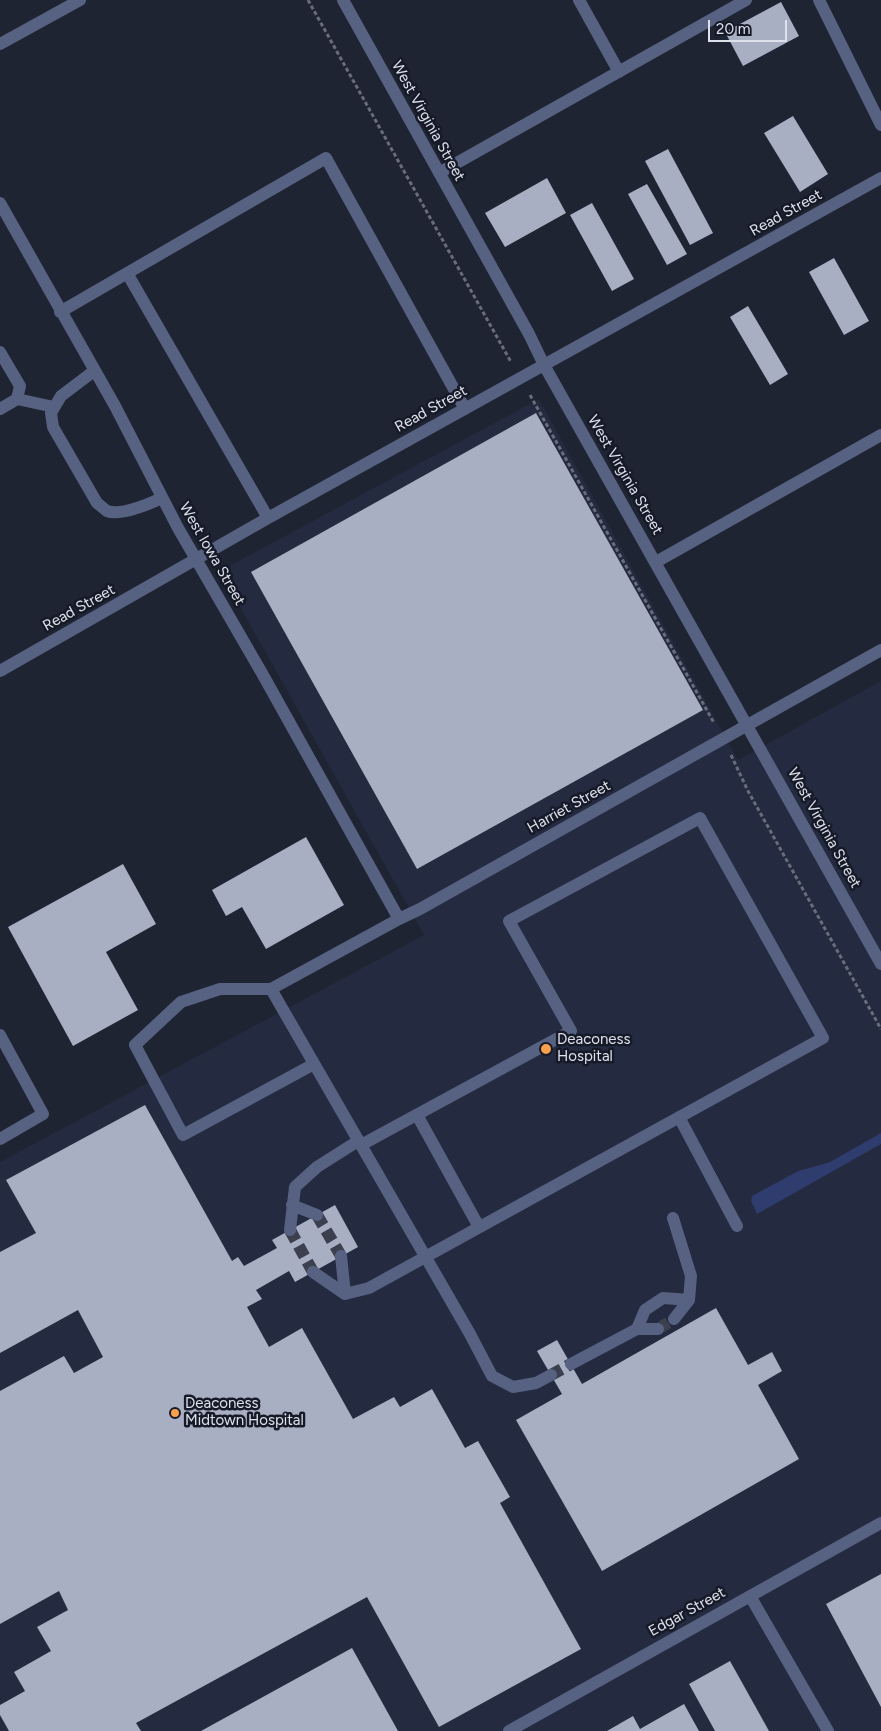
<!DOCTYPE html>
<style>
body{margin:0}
#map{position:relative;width:881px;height:1731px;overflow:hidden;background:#1f2432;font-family:Figtree,sans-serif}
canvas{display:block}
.scale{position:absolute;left:708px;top:20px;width:79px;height:22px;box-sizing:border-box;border:2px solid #dde1eb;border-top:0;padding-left:6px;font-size:15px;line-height:18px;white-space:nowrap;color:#dde1eb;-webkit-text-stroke:4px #161a28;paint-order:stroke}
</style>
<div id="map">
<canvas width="881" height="1731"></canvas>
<div class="scale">20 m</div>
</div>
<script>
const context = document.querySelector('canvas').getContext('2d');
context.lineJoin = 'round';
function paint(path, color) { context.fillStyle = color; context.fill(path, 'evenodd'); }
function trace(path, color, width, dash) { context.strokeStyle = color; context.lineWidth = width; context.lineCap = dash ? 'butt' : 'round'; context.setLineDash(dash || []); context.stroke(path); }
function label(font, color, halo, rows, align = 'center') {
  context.font = font + ' Figtree,sans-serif'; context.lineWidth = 5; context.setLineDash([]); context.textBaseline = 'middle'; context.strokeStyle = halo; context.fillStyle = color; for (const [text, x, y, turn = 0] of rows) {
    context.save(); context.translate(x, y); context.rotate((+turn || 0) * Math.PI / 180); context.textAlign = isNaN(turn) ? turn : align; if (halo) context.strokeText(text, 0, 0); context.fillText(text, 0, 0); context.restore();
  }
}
const built = new Path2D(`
 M539 399 738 760 881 681V1731H0V1162L424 935 220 571Z`);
const green = new Path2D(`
 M881 1133V1144L757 1214 751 1201 752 1196 798 1171 830 1162Z`);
const building = new Path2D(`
 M781 2 799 36 743 66 725 32Z
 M793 116 828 174 800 192 764 133Z
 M668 149 713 233 690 245 645 161Z
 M547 178 566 213 505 247 485 213Z
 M647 184 687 254 667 265 628 194Z
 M592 203 634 279 612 291 570 215Z
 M834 258 869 321 844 335 809 272Z
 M748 306 788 374 770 385 730 317Z
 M536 413 703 710 417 869 251 572Z
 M306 837 344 905 266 949 242 907 226 916 212 890Z
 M123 864 156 924 106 952 138 1010 73 1046 8 927Z
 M145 1105 232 1261 238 1257 244 1266 277 1248 272 1240 335 1205 358 1247 295 1282 289 1271 256 1290 262 1299 247 1307 269 1347 302 1328 353 1419 394 1397 400 1407 432 1389 465 1448 478 1441 510 1497 500 1503 581 1649 439 1727 367 1597 136 1723 141 1731H9L0 1715V1705L25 1691 14 1672 51 1651 37 1627 68 1610 59 1591 0 1624V1391L64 1356 74 1373 103 1357 78 1310 0 1353V1252L36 1233 6 1180Z
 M716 1308 748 1365 772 1352 782 1371 758 1385 799 1459 602 1571 516 1420 562 1394 537 1351 557 1340 582 1384Z
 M881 1574V1707L826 1604Z
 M352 1648 398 1731H201Z
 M730 1661 769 1731H715L689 1684Z
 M684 1704 699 1731H607L633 1716 640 1729Z`);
const minorTunnel = new Path2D(`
 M317 1215 341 1256
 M290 1230 313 1272
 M658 1329 674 1319
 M551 1375 571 1364`);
const path = new Path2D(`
 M308 0 511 362
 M530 395 714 723
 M731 755 748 791 881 1029`);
const minor = new Path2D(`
 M343 0 529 334 544 365 881 964
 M579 0 619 72
 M819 0 881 125
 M0 44 80 0
 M439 173 746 0
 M0 203 115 406 178 528 263 675 399 919
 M127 273 268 518
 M60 312 326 158 465 409
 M0 352 20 386 17 399 0 409
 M94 371 61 396 51 413 53 427 97 503C100 505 104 509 107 511 121 516 149 504 162 498
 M17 399 54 407
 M656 562 881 435
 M0 671 268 518 881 178
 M271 989 470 1334 492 1376 513 1387 536 1383 551 1375
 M0 1035 43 1114 0 1139
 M314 1064 183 1135 135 1045 181 1002 220 989H271L399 919 420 909 881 650
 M417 1115 479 1227
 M679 1117 737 1226
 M292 1205 317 1215
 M673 1218 691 1276 689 1300 674 1319
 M290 1230 295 1187 317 1167 358 1141
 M341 1256 345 1294
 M313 1272 345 1294 369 1288 823 1038 700 818 509 921 571 1031 361 1145
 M637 1329 645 1310 663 1298 689 1300
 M571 1364 637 1329H658
 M750 1596 828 1731
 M509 1731 881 1523`);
const markers = [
 [546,1049,6,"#f9a04c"],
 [175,1413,5,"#f9a04c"]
];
const streetNames = [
 ["West Virginia Street",428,121,61],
 ["Read Street",786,213,-29],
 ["Read Street",431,409,-29],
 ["West Virginia Street",625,475,60],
 ["West Iowa Street",212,554,60],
 ["Read Street",79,608,-29],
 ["Harriet Street",569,807,-29],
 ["West Virginia Street",824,828,61],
 ["Edgar Street",687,1612,-29]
];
const poiNames = [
 ["Deaconess",557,1040],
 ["Hospital",557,1057],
 ["Deaconess",185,1404],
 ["Midtown Hospital",185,1421]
];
paint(built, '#242a3f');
paint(green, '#2f3c6e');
paint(building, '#a9afc3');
trace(minorTunnel, '#3c404e', 12, [12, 6]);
trace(path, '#686d79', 3, [4, 2.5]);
trace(minor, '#576181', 12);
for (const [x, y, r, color] of markers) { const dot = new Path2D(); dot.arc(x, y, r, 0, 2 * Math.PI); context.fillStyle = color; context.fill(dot); trace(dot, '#161a28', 2); }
label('15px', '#dde1eb', '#161a28', streetNames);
label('15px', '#dde1eb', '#161a28', poiNames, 'left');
</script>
